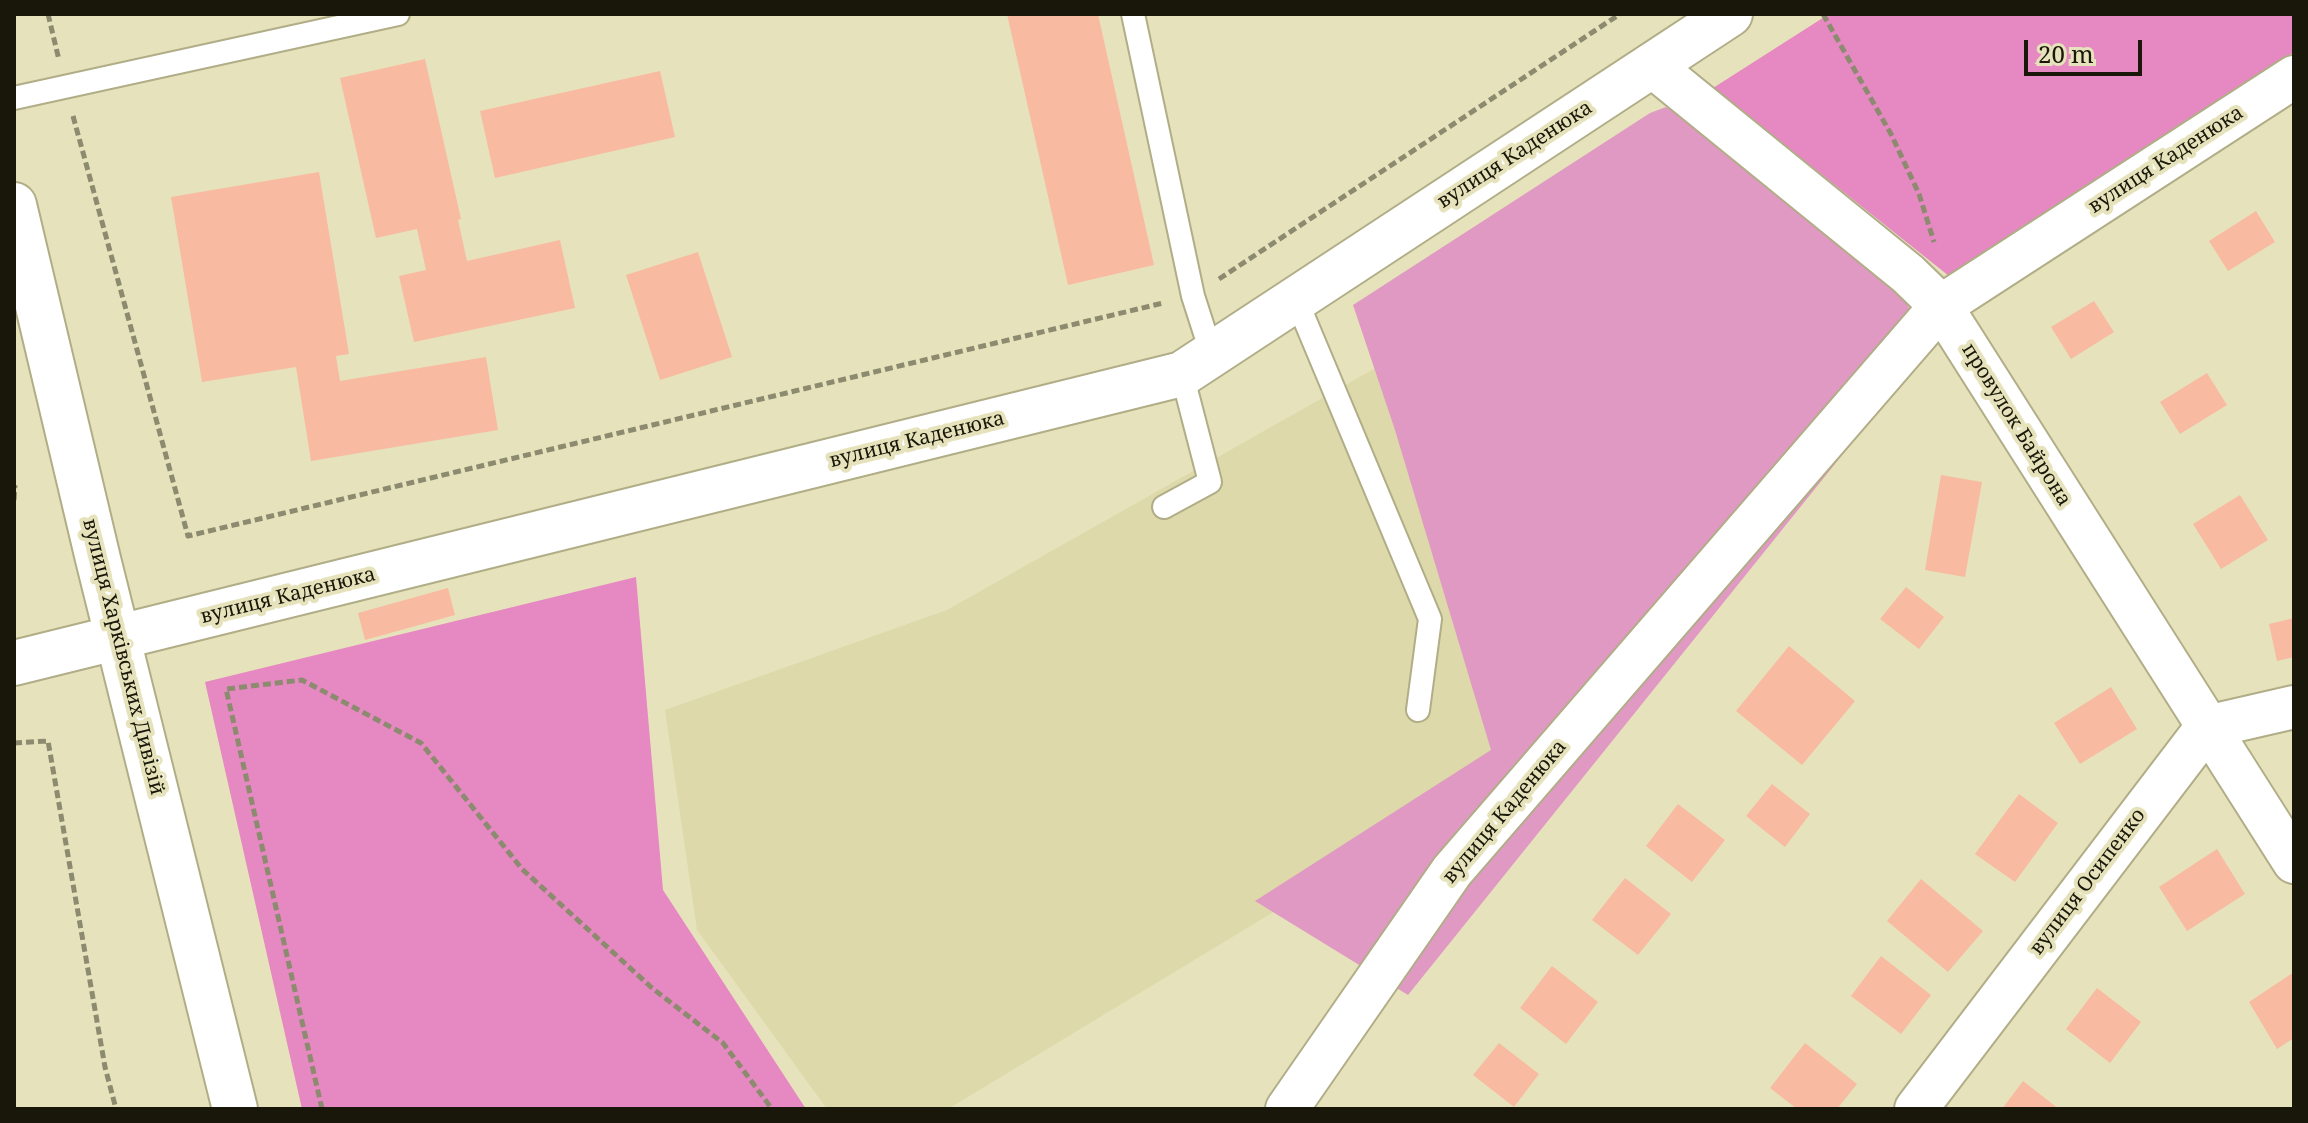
<!DOCTYPE html>
<meta charset="utf-8">
<style>
body{margin:0}
#map{position:relative;width:2308px;height:1123px;overflow:hidden;background:#e6e3bc;font-family:"Noto Serif",serif}
canvas{display:block}
.frame{position:absolute;inset:0;border:16px solid #181709;pointer-events:none}
.scale{position:absolute;left:2024px;top:40px;width:118px;height:36px;box-sizing:border-box;border:4px solid #181709;border-top:0;padding-left:10px;font-size:24px;line-height:28px;white-space:nowrap;color:#181709;-webkit-text-stroke:6px #e6e3bc;paint-order:stroke}
</style>
<div id="map">
<canvas width="2308" height="1123"></canvas>
<div class="frame"></div>
<div class="scale">20 m</div>
</div>
<script>
const context = document.querySelector('canvas').getContext('2d');
context.lineJoin = 'round';
function paint(path, color) { context.fillStyle = color; context.fill(path, 'evenodd'); }
function trace(path, color, width, dash) { context.strokeStyle = color; context.lineWidth = width; context.lineCap = dash ? 'butt' : 'round'; context.setLineDash(dash || []); context.stroke(path); }
function label(font, color, halo, rows, align = 'center') {
  context.font = font + ' "Noto Serif",serif'; context.lineWidth = 8; context.setLineDash([]); context.textBaseline = 'middle'; context.strokeStyle = halo; context.fillStyle = color; for (const [text, x, y, turn = 0] of rows) {
    context.save(); context.translate(x, y); context.rotate((+turn || 0) * Math.PI / 180); context.textAlign = isNaN(turn) ? turn : align; if (halo) context.strokeText(text, 0, 0); context.fillText(text, 0, 0); context.restore();
  }
}
const built = new Path2D(`
 M1395 357 1510 769 948 1109H827L697 930 665 710 947 610Z`);
const green = new Path2D(`
 M1666 107 1687 119 1901 292 1929 347 1408 995 1255 901 1491 750 1395 430 1353 305 1650 113Z`);
const forest = new Path2D(`
 M1829 14H2294V52L1954 280 1713 88Z
 M636 577 663 890 806 1109H302L205 682Z`);
const building = new Path2D(`
 M1007 14H1098L1154 265 1068 285Z
 M425 59 461 219 458 220 467 261 560 240 575 308 414 342 399 276 426 270 417 229 376 238 340 78Z
 M660 71 675 137 495 178 480 111Z
 M319 172 349 354 336 356 340 381 486 357 498 430 311 461 296 367 202 382 171 197Z
 M2256 211 2275 242 2228 271 2209 241Z
 M698 252 732 357 660 380 626 275Z
 M2094 301 2114 332 2071 359 2051 327Z
 M2207 373 2227 405 2180 434 2160 402Z
 M1941 475 1982 482 1965 577 1925 570Z
 M2240 495 2268 540 2221 569 2193 524Z
 M1906 587 1944 617 1919 649 1880 619Z
 M448 588 455 615 365 640 358 613Z
 M2294 618V657L2277 661 2269 624Z
 M1789 646 1855 701 1802 765 1736 711Z
 M2111 687 2137 729 2080 764 2054 723Z
 M1772 784 1810 814 1785 847 1746 816Z
 M2019 794 2058 823 2015 882 1975 854Z
 M1678 804 1725 840 1692 882 1646 846Z
 M2217 849 2245 894 2187 931 2159 887Z
 M1625 878 1671 914 1638 955 1592 920Z
 M1921 879 1983 931 1948 972 1887 921Z
 M1881 956 1931 995 1901 1034 1851 996Z
 M1552 966 1598 1002 1566 1044 1520 1008Z
 M2294 972V1038L2277 1049 2249 1002Z
 M2097 988 2141 1022 2110 1063 2066 1029Z
 M1499 1043 1539 1074 1514 1107 1473 1075Z
 M1805 1043 1857 1084 1837 1109H1797L1770 1088Z
 M2023 1081 2059 1109H2002Z`);
const path = new Path2D(`
 M48 14 59 60
 M1823 14 1891 134 1919 194 1934 242
 M73 116 188 536 1163 303
 M1219 279 1620 14
 M14 500 15 485
 M14 743 48 741 105 1067 116 1109
 M322 1109 226 689 302 680 421 743 522 869 652 988 723 1043 772 1109`);
const service = new Path2D(`
 M1133 14 1193 296 1212 355
 M14 98 398 14
 M1296 299 1430 619 1418 710
 M1164 507 1210 482 1182 374`);
const minor = new Path2D(`
 M1651 65 1908 274 1941 306 2294 862
 M1287 1109 1452 871 1941 306 2294 77
 M1916 1109 2207 727 2294 707`);
const tertiary = new Path2D(`
 M14 205 98 559 235 1109
 M14 663 1182 374 1730 14`);
const streetNames = [
 ["вулиця Каденюка",1515,155,-33],
 ["вулиця Каденюка",2166,160,-33],
 ["провулок Байрона",2016,425,58],
 ["вулиця Каденюка",917,440,-14],
 ["вулиця Каденюка",288,596,-14],
 ["вулиця Харківських Дивізій",123,657,76],
 ["вулиця Каденюка",1505,812,-50],
 ["вулиця Осипенко",2088,882,-53]
];
paint(built, '#ddd9aa');
paint(green, '#e099c2');
paint(forest, '#e688c1');
paint(building, '#f8baa0');
trace(service, '#b0ad87', 26);
trace(minor, '#b0ad87', 46);
trace(tertiary, '#b0ad87', 48);
trace(path, '#8d8b6f', 5, [8, 4]);
trace(service, '#fff', 22);
trace(minor, '#fff', 42);
trace(tertiary, '#fff', 44);
label('20px', '#181709', '#e6e3bc', streetNames);
</script>
